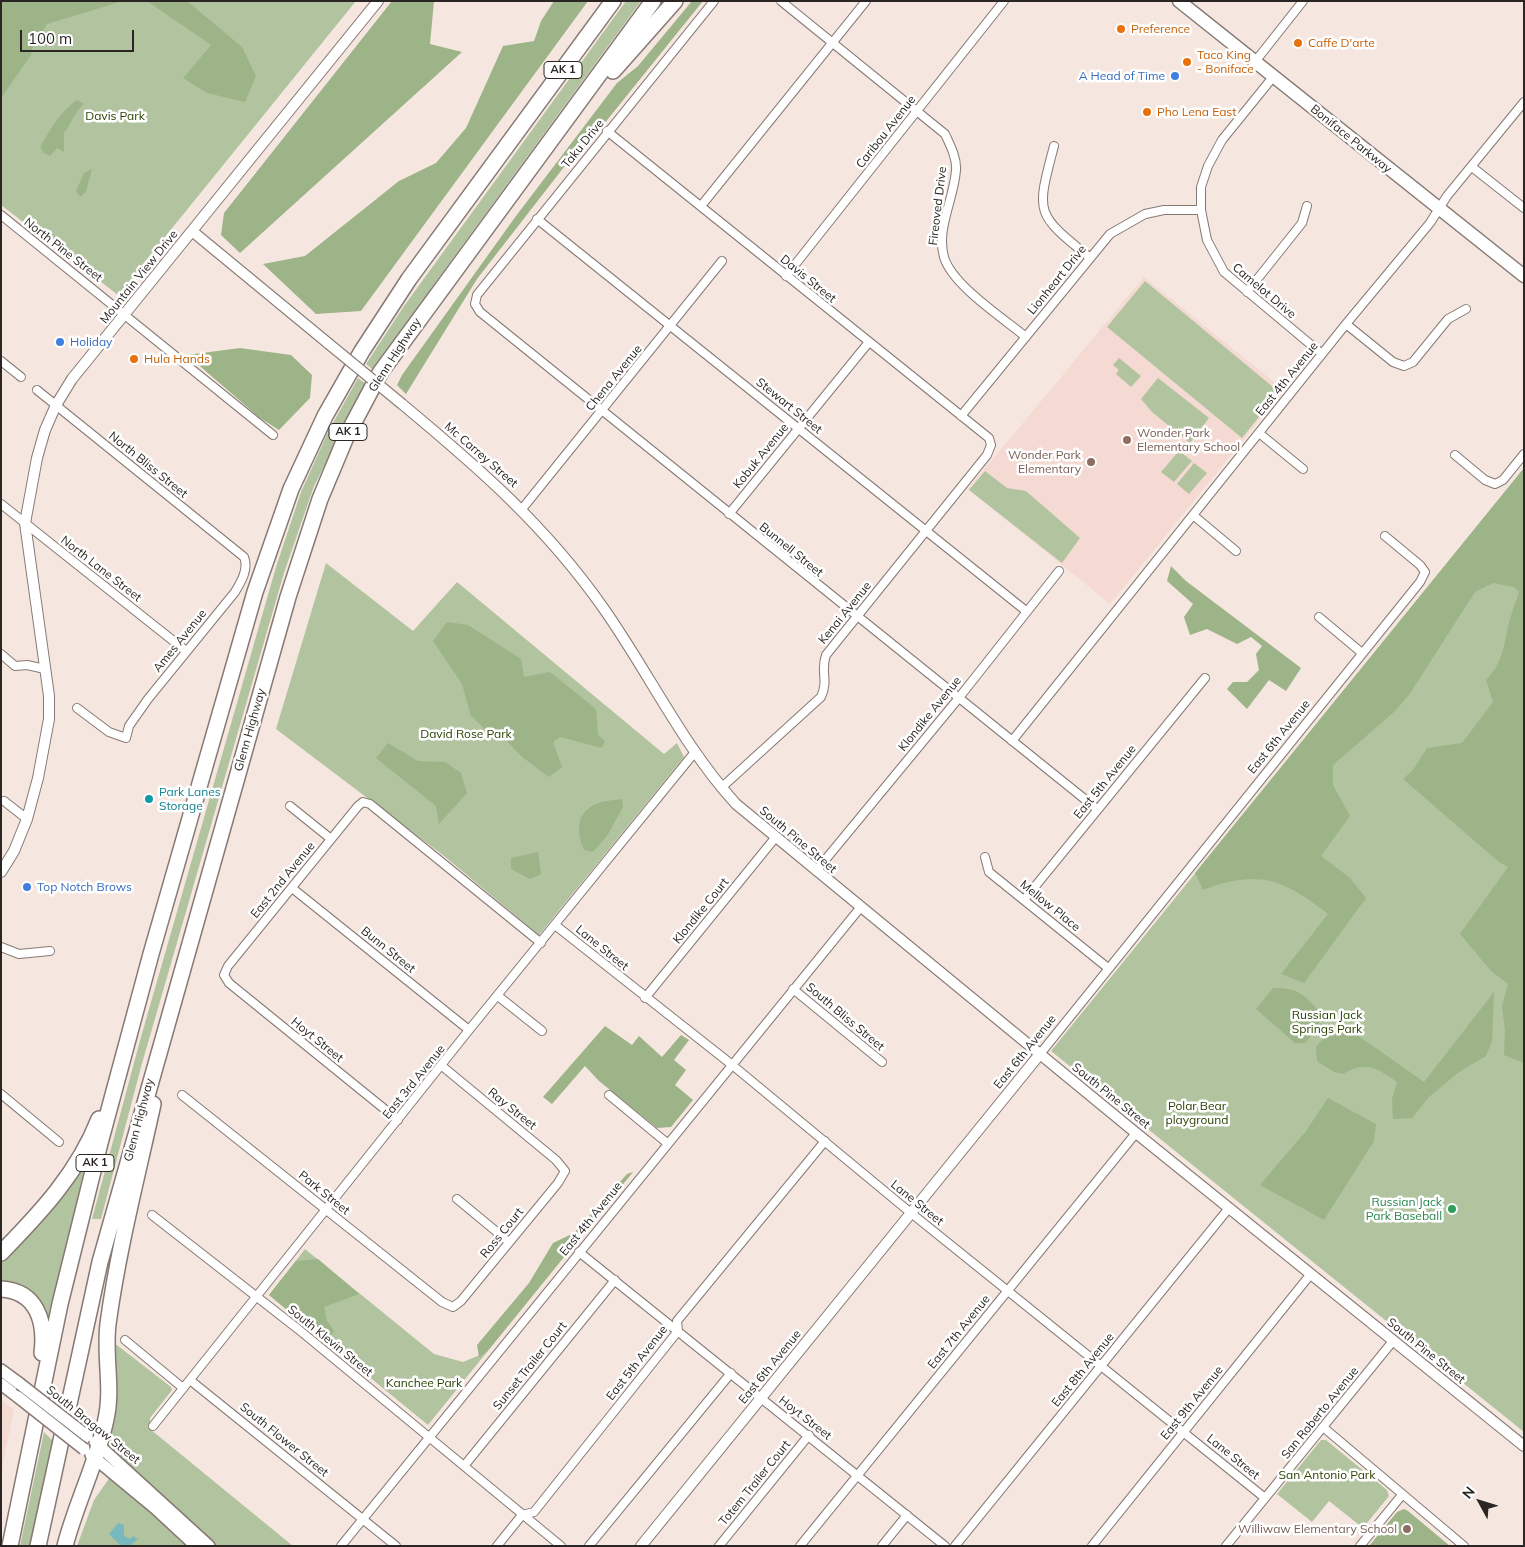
<!DOCTYPE html>
<style>
body{margin:0}
#map{position:relative;width:1525px;height:1547px;overflow:hidden;background:#f5e7e0;font-family:Mulish,sans-serif}
canvas{display:block}
.frame{position:absolute;inset:0;border:2px solid #2b2623;pointer-events:none}
.north{position:absolute;left:1455px;top:1477px;width:50px;height:50px;-webkit-text-stroke:4px #fff;paint-order:stroke;rotate:309deg;font-size:14px;font-weight:700;line-height:20px;text-align:center;color:#2b2623}
.north::after{content:'';display:block;margin:auto;width:18px;height:22px;background:#2b2623;clip-path:polygon(50% 0,100% 100%,50% 72%,0 100%)}
.scale{position:absolute;left:20px;top:30px;width:114px;height:22px;box-sizing:border-box;border:2px solid #2b2623;border-top:0;padding-left:6px;font-size:15px;line-height:18px;white-space:nowrap;color:#2b2623;-webkit-text-stroke:4px #fff;paint-order:stroke}
</style>
<div id="map">
<canvas width="1525" height="1547"></canvas>
<div class="frame"></div>
<div class="north">N</div>
<div class="scale">100 m</div>
</div>
<script>
const context = document.querySelector('canvas').getContext('2d');
context.lineJoin = 'round';
function paint(path, color) { context.fillStyle = color; context.fill(path, 'evenodd'); }
function trace(path, color, width, dash) { context.strokeStyle = color; context.lineWidth = width; context.lineCap = dash ? 'butt' : 'round'; context.setLineDash(dash || []); context.stroke(path); }
function label(font, color, halo, rows, align = 'center') {
  context.font = font + ' Mulish,sans-serif'; context.lineWidth = 5; context.setLineDash([]); context.textBaseline = 'middle'; context.strokeStyle = halo; context.fillStyle = color; for (const [text, x, y, turn = 0] of rows) {
    context.save(); context.translate(x, y); context.rotate((+turn || 0) * Math.PI / 180); context.textAlign = isNaN(turn) ? turn : align; if (halo) context.strokeText(text, 0, 0); context.fillText(text, 0, 0); context.restore();
  }
}
const education = new Path2D(`
 M1144 277 1284 390 1110 604 968 489Z
 M1 1400 14 1410 1 1472Z`);
const green = new Path2D(`
 M1 1H356L118 295 1 205Z
 M626 1H641L437 280 375 371 366 364 404 306Z
 M1145 281 1279 392 1242 438 1107 327Z
 M1119 358 1141 376 1131 387 1116 374 1119 370 1113 365Z
 M358 378 366 384 314 486 284 573 141 1067 101 1219H92L141 1037 276 567 301 492 328 432Z
 M1158 378 1209 418 1190 443 1152 412 1141 399Z
 M1179 451 1192 461 1174 482 1161 472Z
 M1194 463 1207 473 1189 494 1177 484Z
 M1524 468V1432L1051 1051Z
 M985 471 1007 488 1026 491 1080 538 1062 563 969 490Z
 M326 563 413 631 457 582 664 754 677 743 684 757 539 935 444 856 276 729Z
 M87 1157 47 1329 43 1311 1 1284V1263L27 1234Z
 M305 1249 434 1354 463 1362 487 1352 428 1425 269 1295Z
 M113 1342 171 1387 172 1390 150 1418V1429L293 1546H77L94 1500 122 1460 112 1450 107 1441Z
 M44 1432 53 1441 32 1546H20Z
 M1321 1440H1326L1387 1490 1389 1496 1363 1528 1329 1501 1312 1522 1277 1494Z`);
const forest = new Path2D(`
 M1 1H123L47 24 32 49 31 55 1 98Z
 M147 1H187L242 47 256 76 245 102 207 93 183 78 211 45Z
 M392 1H434L430 44 462 52 240 253 221 235 224 213Z
 M554 1H588L361 311 316 314 263 264 305 256 399 181 436 163 466 128 503 46 534 41 541 21Z
 M692 1H703L583 150 571 158 477 279 406 394 397 385 402 375 516 216 617 83 638 66Z
 M77 100 84 104C74 112 72 123 64 133V152L57 148 50 156 44 153 40 147C51 129 59 112 77 100Z
 M92 169 86 192 80 197 76 191 84 173Z
 M240 348 291 355 312 375 310 398 279 430 260 418 187 355Z
 M1524 468V1063L1504 1055 1505 1030 1502 1006 1508 984 1491 971 1460 934 1508 867 1499 862 1403 779 1413 770 1427 748 1462 743 1493 702 1486 680C1503 663 1504 645 1509 622 1512 612 1516 602 1519 592L1514 587 1493 583 1475 592 1409 695 1395 711 1333 765V785L1350 816 1321 856 1350 878 1366 898 1304 983 1281 974 1328 914C1283 879 1259 869 1203 890L1195 873Z
 M1171 566 1186 581 1301 668 1286 691 1269 680 1247 709 1227 689 1233 682H1247L1259 670 1256 654 1262 646 1251 637 1237 644 1207 629 1190 635 1184 617 1193 604 1167 581Z
 M447 622 468 625 521 659 524 677 550 672 596 709 598 735 605 741 602 748 560 737 553 742 562 767 549 777 521 756 505 739 506 731H487L471 716 462 684 433 641Z
 M388 743 418 761 445 762 461 773 467 793 439 824 436 806 376 758Z
 M622 799 623 807 607 836 593 852 584 850C577 835 575 814 594 805 601 801 614 800 622 799Z
 M538 852 541 874 530 879 511 869V858Z
 M1273 988C1297 988 1303 993 1319 1011V1026L1305 1043H1295L1256 1009Z
 M1494 992 1492 1041 1486 1056 1459 1072 1429 1097 1412 1118 1393 1119 1392 1099 1397 1082C1377 1068 1366 1060 1343 1074L1334 1072 1317 1061 1316 1047 1332 1028 1343 1025 1424 1082Z
 M605 1026 632 1045 639 1036 662 1057 681 1035 689 1040 674 1060 686 1070 675 1085 693 1100 671 1127 657 1128 599 1081 585 1066 552 1104 543 1097Z
 M1328 1098 1376 1124 1374 1141 1324 1220 1260 1185 1306 1131Z
 M633 1172 487 1352 479 1357 477 1345 529 1283 553 1243 574 1233 627 1174Z
 M318 1259 359 1294 324 1307 327 1321 334 1331 330 1336 309 1322 293 1315 269 1295 296 1261Z
 M1404 1509 1408 1511 1450 1546H1369L1397 1512Z`);
const water = new Path2D(`
 M118 1523 124 1525V1536L130 1539 133 1536 138 1539 129 1546H121L109 1534Z`);
const minor = new Path2D(`
 M714 1 477 295 475 304 480 312 1097 809
 M781 1 945 134C950 145 957 158 956 170 954 199 936 229 944 257 952 285 1003 318 1026 337
 M1254 63 1303 1
 M1273 77 1222 140 1208 166 1201 187V210L1207 240 1224 272 1322 354
 M607 131 989 438 991 445 987 455 826 655C820 672 829 679 821 697L721 788
 M1054 146C1036 214 1035 213 1089 257
 M1472 167 1524 208
 M701 206 866 1
 M1 215 273 435
 M537 219 1026 611
 M786 276 1004 1
 M1247 292 1302 223 1307 206
 M1346 324 1393 362 1404 366 1413 362 1448 319 1466 309
 M1 361 21 377
 M37 390 244 557C249 569 241 582 235 592L148 699 129 726 126 738 109 732 77 708
 M961 416 1110 234 1145 214 1164 210H1201
 M1259 433 1303 469
 M1455 455 1485 480 1495 484 1503 480 1524 454
 M1 504 186 651
 M522 509 722 261
 M729 514 869 342
 M1193 515 1236 551
 M1319 617 1362 653
 M1 654 15 666 27 665 45 669
 M1012 741 1346 324 1430 223 1447 196 1524 102
 M4 801 27 819
 M290 806 331 839
 M985 857 989 872 1108 968
 M816 871 958 699 1059 571
 M292 888 469 1030
 M1024 900 1205 678
 M555 925 731 1064 911 1213 1265 1498
 M1 947 19 954 50 951
 M793 989 882 1062
 M498 996 542 1031
 M645 998 775 838
 M1040 1054 1420 582 1425 572 1420 565 1385 536
 M1 1094 59 1142
 M182 1095 442 1302 453 1307 461 1301 558 1183 565 1171 556 1160 442 1066
 M609 1095 667 1143
 M398 1120 229 983 224 975 228 966 358 806 363 802 370 804 541 943
 M457 1199 509 1242
 M152 1215 298 1329 561 1546
 M579 1252 945 1546
 M125 1340 183 1388
 M190 1380 396 1546
 M153 1426 469 1030 695 752
 M1323 1427 1464 1546
 M464 1466 615 1280
 M341 1546 860 908
 M497 1546 522 1515 534 1512 678 1331 677 1321 825 1141
 M589 1546 731 1373
 M719 1546 809 1435
 M800 1546 1136 1133
 M882 1546 907 1515
 M955 1546 1229 1208
 M1092 1546 1310 1275
 M1226 1546 1393 1341
 M1360 1546 1402 1495`);
const tertiary = new Path2D(`
 M192 231 329 344
 M402 404C479 468 546 526 604 609 649 673 683 746 736 804L1136 1133 1524 1446
 M1 872 14 851 27 819 38 778 49 719V696L25 523 37 458 45 430 56 405 72 379 378 1
 M641 1546 1040 1054`);
const secondary = new Path2D(`
 M1 1370 20 1384
 M1 1384 18 1397
 M95 1442 209 1546
 M91 1455 155 1508 196 1546`);
const primary = new Path2D(`
 M1179 1 1524 276`);
const motorway = new Path2D(`
 M613 71 675 1
 M1 1253C40 1213 78 1173 99 1119
 M1 1289C37 1291 46 1322 42 1353
 M10 1546 60 1304 100 1143 151 954 255 592 291 489 325 416 362 351 409 279 613 1
 M38 1546 100 1262 288 597 320 499 346 437 380 373 653 1
 M65 1546C76 1503 97 1463 106 1419 113 1388 104 1356 108 1324 118 1250 137 1177 153 1104`);
const tertiaryBridge = new Path2D(`
 M329 344 402 404`);
const secondaryBridge = new Path2D(`
 M20 1384 87 1436
 M18 1397 84 1449`);
const markers = [
 [1121,29,5,"#e8710a"],
 [1298,43,5,"#e8710a"],
 [1187,62,5,"#e8710a"],
 [1175,76,5,"#3f7fe0"],
 [1147,112,5,"#e8710a"],
 [60,342,5,"#3f7fe0"],
 [134,359,5,"#e8710a"],
 [1127,440,5,"#8d6e63"],
 [1091,462,5,"#8d6e63"],
 [149,799,5,"#0f9aa8"],
 [27,887,5,"#3f7fe0"],
 [1452,1209,5,"#2e9e5b"],
 [1407,1529,5,"#8d6e63"]
];
const shields = [
 [563,70,38],
 [348,432,38],
 [95,1163,38]
];
const shieldNames = [
 ["AK 1",563,70],
 ["AK 1",348,432],
 ["AK 1",95,1163]
];
const foodNames = [
 ["Preference",1131,29],
 ["Caffe D'arte",1308,43],
 ["Taco King",1197,55],
 ["- Boniface",1197,69],
 ["Pho Lena East",1157,112],
 ["Hula Hands",144,359]
];
const shopNames = [
 ["A Head of Time",1165,76,"right"],
 ["Holiday",70,342],
 ["Top Notch Brows",37,887]
];
const parkNames = [
 ["Davis Park",115,116],
 ["David Rose Park",466,734],
 ["Russian Jack",1327,1015],
 ["Springs Park",1327,1029],
 ["Polar Bear",1197,1106],
 ["playground",1197,1120],
 ["Kanchee Park",424,1383],
 ["San Antonio Park",1327,1475]
];
const streetNames = [
 ["Caribou Avenue",886,132,-52],
 ["Boniface Parkway",1351,139,39],
 ["Taku Drive",583,144,-51],
 ["Fireoved Drive",938,206,-83],
 ["North Pine Street",63,250,38],
 ["Mountain View Drive",139,277,-51],
 ["Davis Street",808,279,39],
 ["Lionheart Drive",1057,280,-51],
 ["Camelot Drive",1264,291,40],
 ["Glenn Highway",395,355,-57],
 ["Chena Avenue",614,378,-51],
 ["East 4th Avenue",1287,379,-51],
 ["Stewart Street",789,406,39],
 ["Mc Carrey Street",481,455,41],
 ["Kobuk Avenue",761,456,-51],
 ["North Bliss Street",148,465,39],
 ["Bunnell Street",791,550,39],
 ["North Lane Street",101,569,38],
 ["Kenai Avenue",845,613,-51],
 ["Ames Avenue",180,641,-51],
 ["Klondike Avenue",930,714,-51],
 ["Glenn Highway",250,730,-74],
 ["East 6th Avenue",1279,737,-51],
 ["East 5th Avenue",1105,782,-51],
 ["South Pine Street",798,840,40],
 ["East 2nd Avenue",283,880,-51],
 ["Mellow Place",1050,906,39],
 ["Klondike Court",701,911,-51],
 ["Lane Street",602,948,39],
 ["Bunn Street",388,950,39],
 ["South Bliss Street",845,1017,40],
 ["Hoyt Street",317,1040,39],
 ["East 6th Avenue",1025,1052,-51],
 ["East 3rd Avenue",414,1082,-51],
 ["South Pine Street",1111,1096,39],
 ["Ray Street",512,1109,39],
 ["Glenn Highway",139,1120,-75],
 ["Park Street",324,1193,39],
 ["Lane Street",917,1203,39],
 ["East 4th Avenue",591,1219,-51],
 ["Ross Court",502,1233,-51],
 ["East 7th Avenue",959,1332,-51],
 ["South Klevin Street",330,1341,39],
 ["South Pine Street",1426,1351,39],
 ["East 5th Avenue",637,1363,-52],
 ["Sunset Trailer Court",530,1366,-51],
 ["East 6th Avenue",770,1367,-51],
 ["East 8th Avenue",1083,1370,-51],
 ["East 9th Avenue",1192,1403,-51],
 ["San Roberto Avenue",1320,1413,-51],
 ["Hoyt Street",805,1418,38],
 ["South Bragaw Street",93,1425,39],
 ["South Flower Street",284,1440,39],
 ["Lane Street",1233,1457,39],
 ["Totem Trailer Court",755,1483,-51]
];
const educationNames = [
 ["Wonder Park",1137,433,"left"],
 ["Elementary School",1137,447,"left"],
 ["Wonder Park",1081,455],
 ["Elementary",1081,469],
 ["Williwaw Elementary School",1397,1529]
];
const cultureNames = [
 ["Park Lanes",159,792],
 ["Storage",159,806]
];
const leisureNames = [
 ["Russian Jack",1442,1202],
 ["Park Baseball",1442,1216]
];
paint(education, '#f4dad3');
paint(green, '#b1c49f');
paint(forest, '#9db388');
paint(water, '#79b8bc');
trace(minor, '#867973', 10);
trace(tertiary, '#867973', 12);
trace(secondary, '#867973', 14);
trace(primary, '#867973', 15);
trace(motorway, '#867973', 18);
trace(minor, '#fff', 8);
trace(tertiary, '#fff', 10);
trace(secondary, '#fff', 11);
trace(primary, '#fff', 12);
trace(motorway, '#fff', 15);
trace(tertiaryBridge, '#867973', 12, []);
trace(secondaryBridge, '#867973', 14, []);
trace(tertiaryBridge, '#fff', 10);
trace(secondaryBridge, '#fff', 11);
for (const [x, y, r, color] of markers) { const dot = new Path2D(); dot.arc(x, y, r, 0, 2 * Math.PI); context.fillStyle = color; context.fill(dot); trace(dot, '#fff', 2); }
for (const [x, y, w] of shields) { const box = new Path2D(); box.roundRect(x - w / 2, y - 8.5, w, 17, 4); context.fillStyle = '#fff'; context.fill(box); trace(box, '#2b2623', 1); }
label('bold 11px', '#2b2623', null, shieldNames);
label('12px', '#c56008', '#fff', foodNames, 'left');
label('12px', '#366cbe', '#fff', shopNames, 'left');
label('12px', '#284200', '#fff', parkNames);
label('12px', '#2b2623', '#fff', streetNames);
label('12px', '#785e54', '#fff', educationNames, 'right');
label('12px', '#0d838f', '#fff', cultureNames, 'left');
label('12px', '#27864d', '#fff', leisureNames, 'right');
</script>
